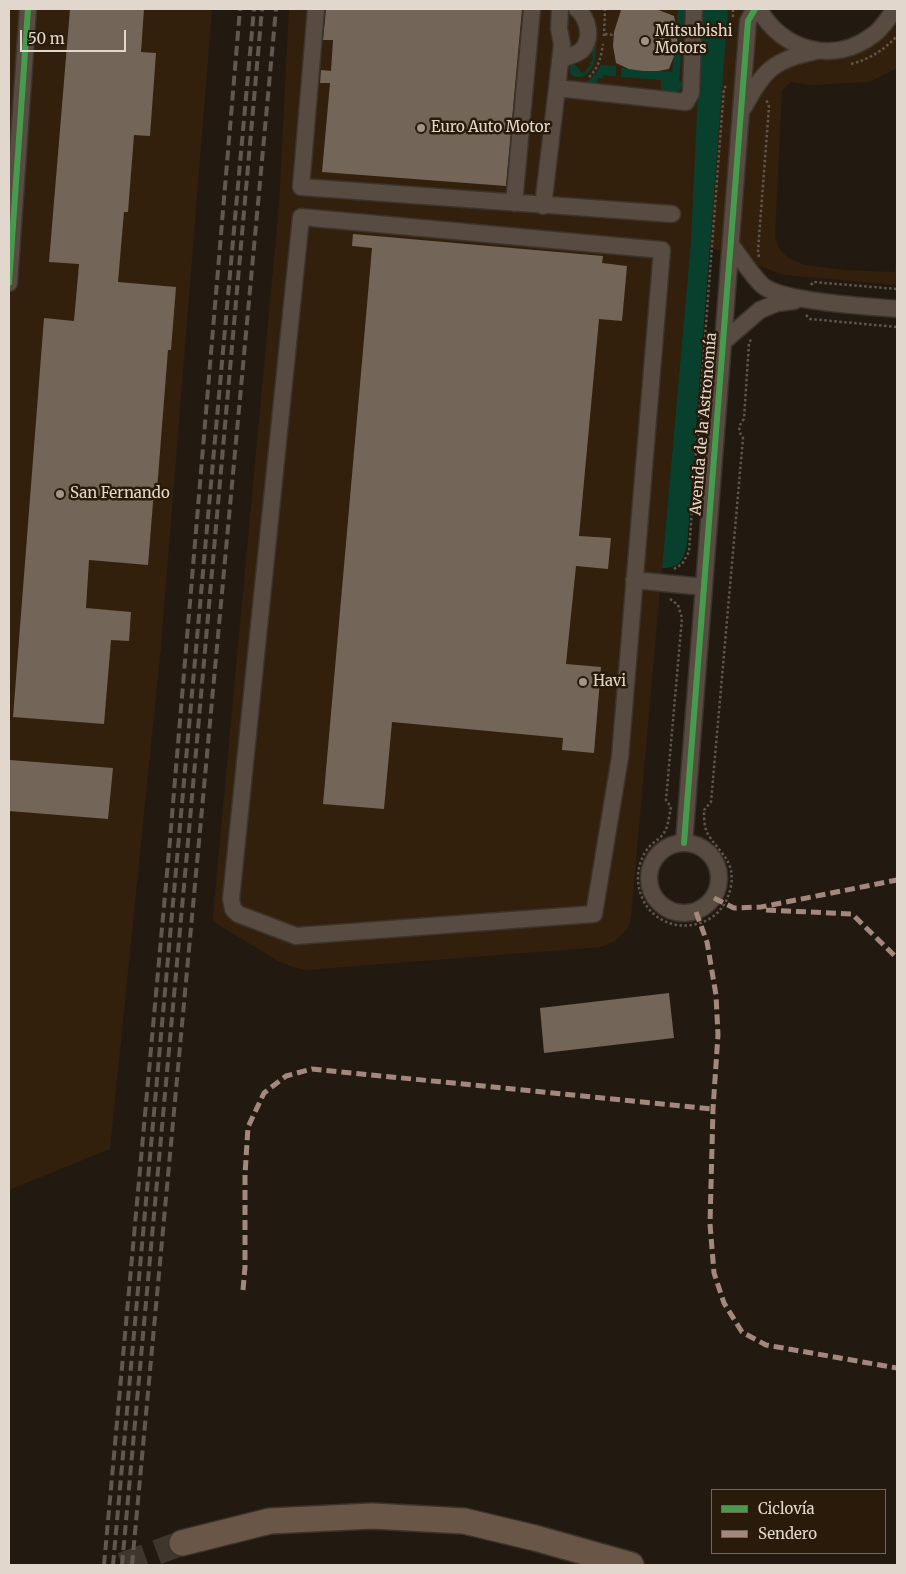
<!DOCTYPE html>
<meta charset="utf-8">
<style>
body{margin:0}
#map{position:relative;width:906px;height:1574px;overflow:hidden;background:#221a11;font-family:Merriweather,serif}
canvas{display:block}
.frame{position:absolute;inset:0;border:10px solid #e2d7cd;pointer-events:none}
.legend{position:absolute;left:711px;top:1489px;width:175px;height:65px;box-sizing:border-box;background:#291a0a;border:1px solid #736658;margin:0;padding:6px 9px;list-style:none;font-size:15px;color:#e2d7cd}
.legend li{display:flex;align-items:center;gap:10px;height:25px}
.legend b{width:25px;border:1px solid #736658}
.scale{position:absolute;left:20px;top:30px;width:106px;height:22px;box-sizing:border-box;border:2px solid #e2d7cd;border-top:0;padding-left:6px;font-size:15px;line-height:18px;white-space:nowrap;color:#e2d7cd;-webkit-text-stroke:4px #291a0a;paint-order:stroke}
</style>
<div id="map">
<canvas width="906" height="1574"></canvas>
<div class="frame"></div>
<ul class="legend">
<li><b style="height:6px;background:#469c4c"></b>Ciclovía</li>
<li><b style="height:6px;background:#a5887d"></b>Sendero</li>
</ul>
<div class="scale">50 m</div>
</div>
<script>
const context = document.querySelector('canvas').getContext('2d');
context.lineJoin = 'round';
function paint(path, color) { context.fillStyle = color; context.fill(path, 'evenodd'); }
function trace(path, color, width, dash) { context.strokeStyle = color; context.lineWidth = width; context.lineCap = dash ? 'butt' : 'round'; context.setLineDash(dash || []); context.stroke(path); }
function label(font, color, halo, rows, align = 'center') {
  context.font = font + ' Merriweather,serif'; context.lineWidth = 5; context.setLineDash([]); context.textBaseline = 'middle'; context.strokeStyle = halo; context.fillStyle = color; for (const [text, x, y, turn = 0] of rows) {
    context.save(); context.translate(x, y); context.rotate((+turn || 0) * Math.PI / 180); context.textAlign = isNaN(turn) ? turn : align; if (halo) context.strokeText(text, 0, 0); context.fillText(text, 0, 0); context.restore();
  }
}
const built = new Path2D(`
 M9 9H212L161 646 110 1149 9 1190Z
 M289 9H759L776 32 838 51 897 9V68L869 82 812 85 791 82 782 90 775 238 780 250 788 258 805 265 845 270 895 272 897 245V285L784 275 691 240 631 917 628 928 615 941 601 947 306 970 293 967 278 961 214 922 213 915 279 205Z`);
const green = new Path2D(`
 M678 9H685L679 81 684 82C680 94 672 94 661 93V80L621 77V67L672 72Z
 M702 9H728L687 545C684 559 679 569 662 568L691 240Z
 M596 43C596 49 596 57 594 63 591 74 578 83 570 73V67L573 62 582 73 587 71 586 69 591 65 589 63 593 60 591 44Z
 M601 65 616 66V76L603 75V78H598L596 88 575 86 566 81 564 75C576 95 594 79 601 65Z`);
const building = new Path2D(`
 M70 9H144L141 52 156 53 150 136 134 135 128 212H124L118 282 176 287 171 350H168L157 490H154L148 565 89 560 86 608 131 612 129 641 111 640 104 724 13 717 44 318 74 321 79 264 49 262Z
 M326 9H522L506 186 322 172 330 83H320L321 70 331 71 333 40H323Z
 M627 9H656L674 16 677 29V42L674 56 669 69 658 71H643L629 69 616 63 613 46 614 32 621 10Z
 M353 234 603 256 602 263 627 266 622 321 599 319 579 536 611 538 608 569 576 566 566 664 601 667 594 753 562 750 563 738 392 722 384 809 323 804 372 248 352 246Z
 M10 760 113 768 108 819 9 811Z
 M669 993 674 1038 544 1053 540 1008Z`);
const highwayTunnel = new Path2D(`
 M122 1565 182 1543`);
const path = new Path2D(`
 M733 17V9
 M605 34 613 35
 M604 36 605 9
 M851 64C870 59 884 50 897 36
 M589 77C599 67 601 57 603 44
 M759 257 758 250 769 107 766 99
 M811 285 813 282 897 289
 M806 315 810 319 897 327
 M702 421 699 416 724 88 728 85
 M674 569 682 564 689 552 697 436 701 433
 M670 599 678 605 682 618 666 800 671 807C669 815 669 825 664 833 661 838 655 841 650 846 642 854 637 869 638 881 643 938 721 941 731 886 735 861 721 854 709 836 704 829 704 818 704 810L711 802 743 438C738 431 738 426 744 419L749 343 751 339`);
const minor = new Path2D(`
 M316 9 301 187 672 214
 M560 9 559 29 562 44 557 88 686 102 691 93 694 9
 M759 9C782 51 834 65 873 35 881 30 887 20 893 12L894 9
 M560 60C566 57 578 54 582 50 593 38 588 18 577 9
 M744 107C763 72 772 60 813 52
 M514 203 532 9
 M543 206 557 88
 M301 217 662 250 620 757 594 914 296 936 238 914 233 909 231 899Z
 M731 245C741 258 750 273 762 285 781 302 868 306 897 309
 M9 283 28 9
 M723 342 760 310 777 303 794 301
 M634 580 704 587
 M684 843 748 21 755 9
 M649 878a35 35 0 1 1 70 0a35 35 0 1 1-70 0Z`);
const highway = new Path2D(`
 M182 1543 270 1521 372 1516 464 1521 535 1538 631 1565`);
const rail = new Path2D(`
 M104 1565 169 851 240 9
 M113 1565 254 9
 M122 1565 187 853 262 9
 M132 1565 276 9`);
const quiet = new Path2D(`
 M714 898 734 908 761 907 897 880
 M766 910 852 914 897 958
 M696 912 707 942 716 995 718 1035 713 1109 710 1224 714 1273 724 1303 742 1332 766 1345 897 1368
 M243 1290 245 1267V1175L248 1127 264 1093 286 1076 312 1069 713 1109`);
const cycleway = new Path2D(`
 M9 283 28 9
 M684 843 748 21 755 9`);
const markers = [
 [645,41,5,"#9f958b"],
 [421,128,5,"#9f958b"],
 [60,494,5,"#9f958b"],
 [583,682,5,"#9f958b"]
];
const poiNames = [
 ["Mitsubishi",655,32],
 ["Motors",655,49],
 ["Euro Auto Motor",431,128],
 ["San Fernando",70,494],
 ["Havi",593,682]
];
const streetNames = [
 ["Avenida de la Astronomía",704,424,-85]
];
paint(built, '#32200c');
paint(green, '#09402d');
paint(building, '#736557');
trace(highwayTunnel, '#3f362d', 25, [25, 12]);
trace(minor, '#3b342d', 19);
trace(highway, '#3b342d', 28);
trace(path, '#5f564e', 2.5, [2.5, 2.5]);
trace(minor, '#584b41', 16);
trace(highway, '#6a5646', 25);
trace(rail, '#625851', 4, [10, 5]);
trace(quiet, '#a5887d', 5, [10, 5]);
trace(cycleway, '#469c4c', 6);
for (const [x, y, r, color] of markers) { const dot = new Path2D(); dot.arc(x, y, r, 0, 2 * Math.PI); context.fillStyle = color; context.fill(dot); trace(dot, '#291a0a', 2); }
label('15px', '#e2d7cd', '#291a0a', poiNames, 'left');
label('15px', '#e2d7cd', '#291a0a', streetNames);
</script>
